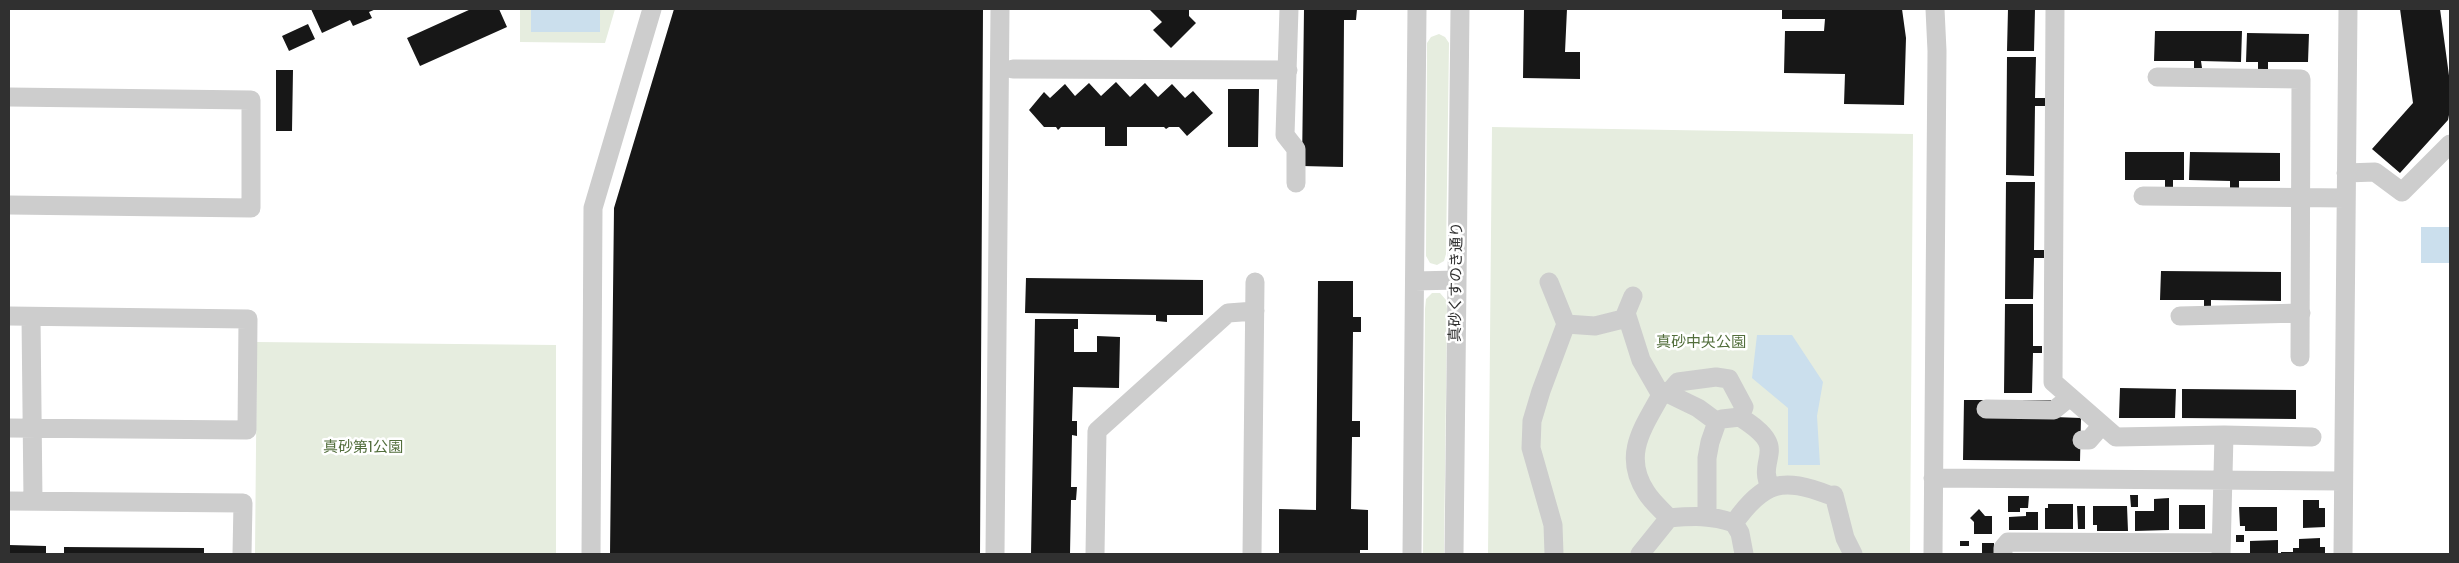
<!DOCTYPE html>
<meta charset="utf-8">
<style>
body{margin:0}
#map{position:relative;width:2459px;height:563px;overflow:hidden;background:#fff;font-family:Poppins,sans-serif}
canvas{display:block}
.frame{position:absolute;inset:0;border:10px solid #303030;pointer-events:none}
</style>
<div id="map">
<canvas width="2459" height="563"></canvas>
<div class="frame"></div>
</div>
<script>
const context = document.querySelector('canvas').getContext('2d');
context.lineJoin = 'round';
function paint(path, color) { context.fillStyle = color; context.fill(path, 'evenodd'); }
function trace(path, color, width, dash) { context.strokeStyle = color; context.lineWidth = width; context.lineCap = dash ? 'butt' : 'round'; context.setLineDash(dash || []); context.stroke(path); }
function label(font, color, halo, rows, align = 'center') {
  context.font = font + ' Poppins,"Noto Sans JP",sans-serif'; context.lineWidth = 5; context.setLineDash([]); context.textBaseline = 'middle'; context.strokeStyle = halo; context.fillStyle = color; for (const [text, x, y, turn = 0] of rows) {
    context.save(); context.translate(x, y); context.rotate((+turn || 0) * Math.PI / 180); context.textAlign = isNaN(turn) ? turn : align; if (halo) context.strokeText(text, 0, 0); context.fillText(text, 0, 0); context.restore();
  }
}
const green = new Path2D(`
 M520 9H615L605 43 520 42Z
 M1439 34 1445 37 1449 43 1446 254 1444 261 1437 265 1430 263 1426 256 1427 43 1431 37Z
 M1492 127 1913 134 1910 554H1488Z
 M1432 293H1440L1446 300 1447 309 1444 554H1423L1425 309 1426 299Z
 M257 342 556 345V554H255Z`);
const water = new Path2D(`
 M531 9H600V32H531Z
 M2421 227H2450V263H2421Z
 M1757 335H1792L1823 382 1817 416 1820 465H1788V408L1752 378Z`);
const building = new Path2D(`
 M311 9H376L369 12 372 18 353 26 350 20 322 33Z
 M471 9H499L507 27 420 66 407 38Z
 M674 9H983L980 554H610L614 208Z
 M1149 9H1189V16L1196 23 1171 48 1153 30 1162 22Z
 M1304 9H1357L1356 20H1344L1343 167 1302 166Z
 M1524 9H1567L1565 52H1580V79L1523 78Z
 M1782 9H1902L1906 38 1904 105 1844 104 1845 74 1784 73 1785 31H1824L1825 19H1782Z
 M2008 9H2035L2034 51H2007Z
 M2400 9H2440L2450 83V110L2448 120 2400 173 2372 149 2413 103Z
 M308 24 315 39 289 51 282 36Z
 M2155 31H2242L2241 62 2201 61 2202 68H2194V61H2154Z
 M2247 33 2309 34 2308 62H2268V69H2258V62H2246Z
 M2007 57H2036L2035 98H2045V106H2035L2034 176 2006 175Z
 M276 70H293L292 131H276Z
 M1116 82 1130 97 1145 83 1158 97 1172 84 1185 98 1193 91 1213 113 1187 136 1179 127H1169L1166 129 1164 127H1127V146H1105V127H1061L1058 130 1056 127H1044L1029 110 1044 92 1050 98 1065 84 1075 96 1089 83 1101 96Z
 M1228 89H1259L1258 147H1228Z
 M2125 152H2184V180H2173V189H2165V180H2125Z
 M2190 152 2280 153V181H2239V189H2230V181L2189 180Z
 M2006 182H2035L2034 250H2044V258H2034L2033 299H2005Z
 M2161 271 2281 272V301L2211 300V308H2204V300H2160Z
 M1026 278 1203 280V315H1167V322L1156 321V315L1025 313Z
 M1318 281H1353V317H1361V332H1353L1352 421H1360V437H1352L1351 509 1368 510V550H1360V554H1279V509L1316 510Z
 M2005 304H2033V346H2042V353H2033L2032 393H2004Z
 M1035 319H1078V329H1074V352H1097V336L1120 337 1119 388 1073 387 1072 421H1077V436L1072 435 1071 487H1077L1076 500H1071L1070 554H1031Z
 M2120 388 2176 389 2175 418H2119Z
 M2182 389 2296 390V419L2182 418Z
 M1964 400H2054V417L2081 418 2080 461 1963 460Z
 M2130 495H2138V507H2131Z
 M2008 496H2029L2028 508H2020V512H2008Z
 M2169 498V530L2135 531V511H2154V499Z
 M2303 500H2319V508H2325V527L2303 528Z
 M2048 504H2073V529H2045V508H2048Z
 M2179 505H2205V529H2179Z
 M2077 506H2085V529H2078Z
 M2093 506H2127L2128 531H2097V525H2093Z
 M2239 507H2277V531H2245V526H2240Z
 M1979 509 1985 516H1992V534H1974V522L1970 518Z
 M2026 512H2038V530H2009V517L2026 516Z
 M2236 535H2244V542H2236Z
 M2320 538V547H2325V554H2281V552H2293V548H2299V539Z
 M2278 540V554H2250V541Z
 M1960 541H1969V546H1960Z
 M1982 543H1994V553H1982Z
 M9 545 46 546V554H9Z
 M64 547 204 548V554H64Z`);
const minor = new Path2D(`
 M1289 9 1285 135 1296 149V183
 M2055 9 2053 382 2116 437 2224 435
 M1013 69 1288 70
 M2157 77 2301 79 2300 357
 M9 97 251 100V208L9 205
 M2346 173 2375 172 2402 192 2450 144
 M2143 196 2346 198
 M1415 281 1457 280
 M1549 282 1566 324 1541 391 1532 421 1531 448 1553 525 1554 554
 M1633 296 1626 313 1641 360 1661 395C1643 428 1622 455 1646 492 1652 502 1662 510 1669 518
 M9 316 248 319 247 430 9 428
 M2180 316 2301 313
 M31 317 33 501
 M1566 324 1595 326 1627 318
 M1667 393 1698 408 1717 422
 M1661 395 1672 389 1678 382 1716 377 1729 379 1744 407 1740 417C1749 423 1762 431 1767 441 1775 455 1759 468 1771 488
 M1986 409 2054 410 2070 397
 M2082 440H2089L2102 425
 M1933 478 2343 481
 M1834 495 1845 538 1853 554
 M9 501 243 503 242 554
 M1707 515V458L1710 442 1717 422 1722 419 1740 417
 M1734 523C1764 481 1782 477 1829 495
 M591 554 593 208 652 9
 M995 554 1000 9
 M1095 554 1097 431 1228 313 1255 311
 M1252 554 1255 282
 M1412 554 1417 9
 M1454 554 1460 9
 M1640 554 1669 518C1693 516 1711 515 1734 523L1740 533 1744 554
 M1933 554 1937 51 1935 9
 M2003 554V548L2008 542 2221 543
 M2221 554 2224 435 2312 437
 M2343 554 2348 9`);
const streetNames = [
 ["真砂くすのき通り",1457,282,-89]
];
const parkNames = [
 ["真砂中央公園",1701,343],
 ["真砂第1公園",363,448]
];
paint(green, '#e6eddf');
paint(water, '#cbdfed');
paint(building, '#171717');
trace(minor, '#cdcdcd', 19);
label('15px', '#303030', '#fff', streetNames);
label('15px', '#526e3c', '#fff', parkNames);
</script>
